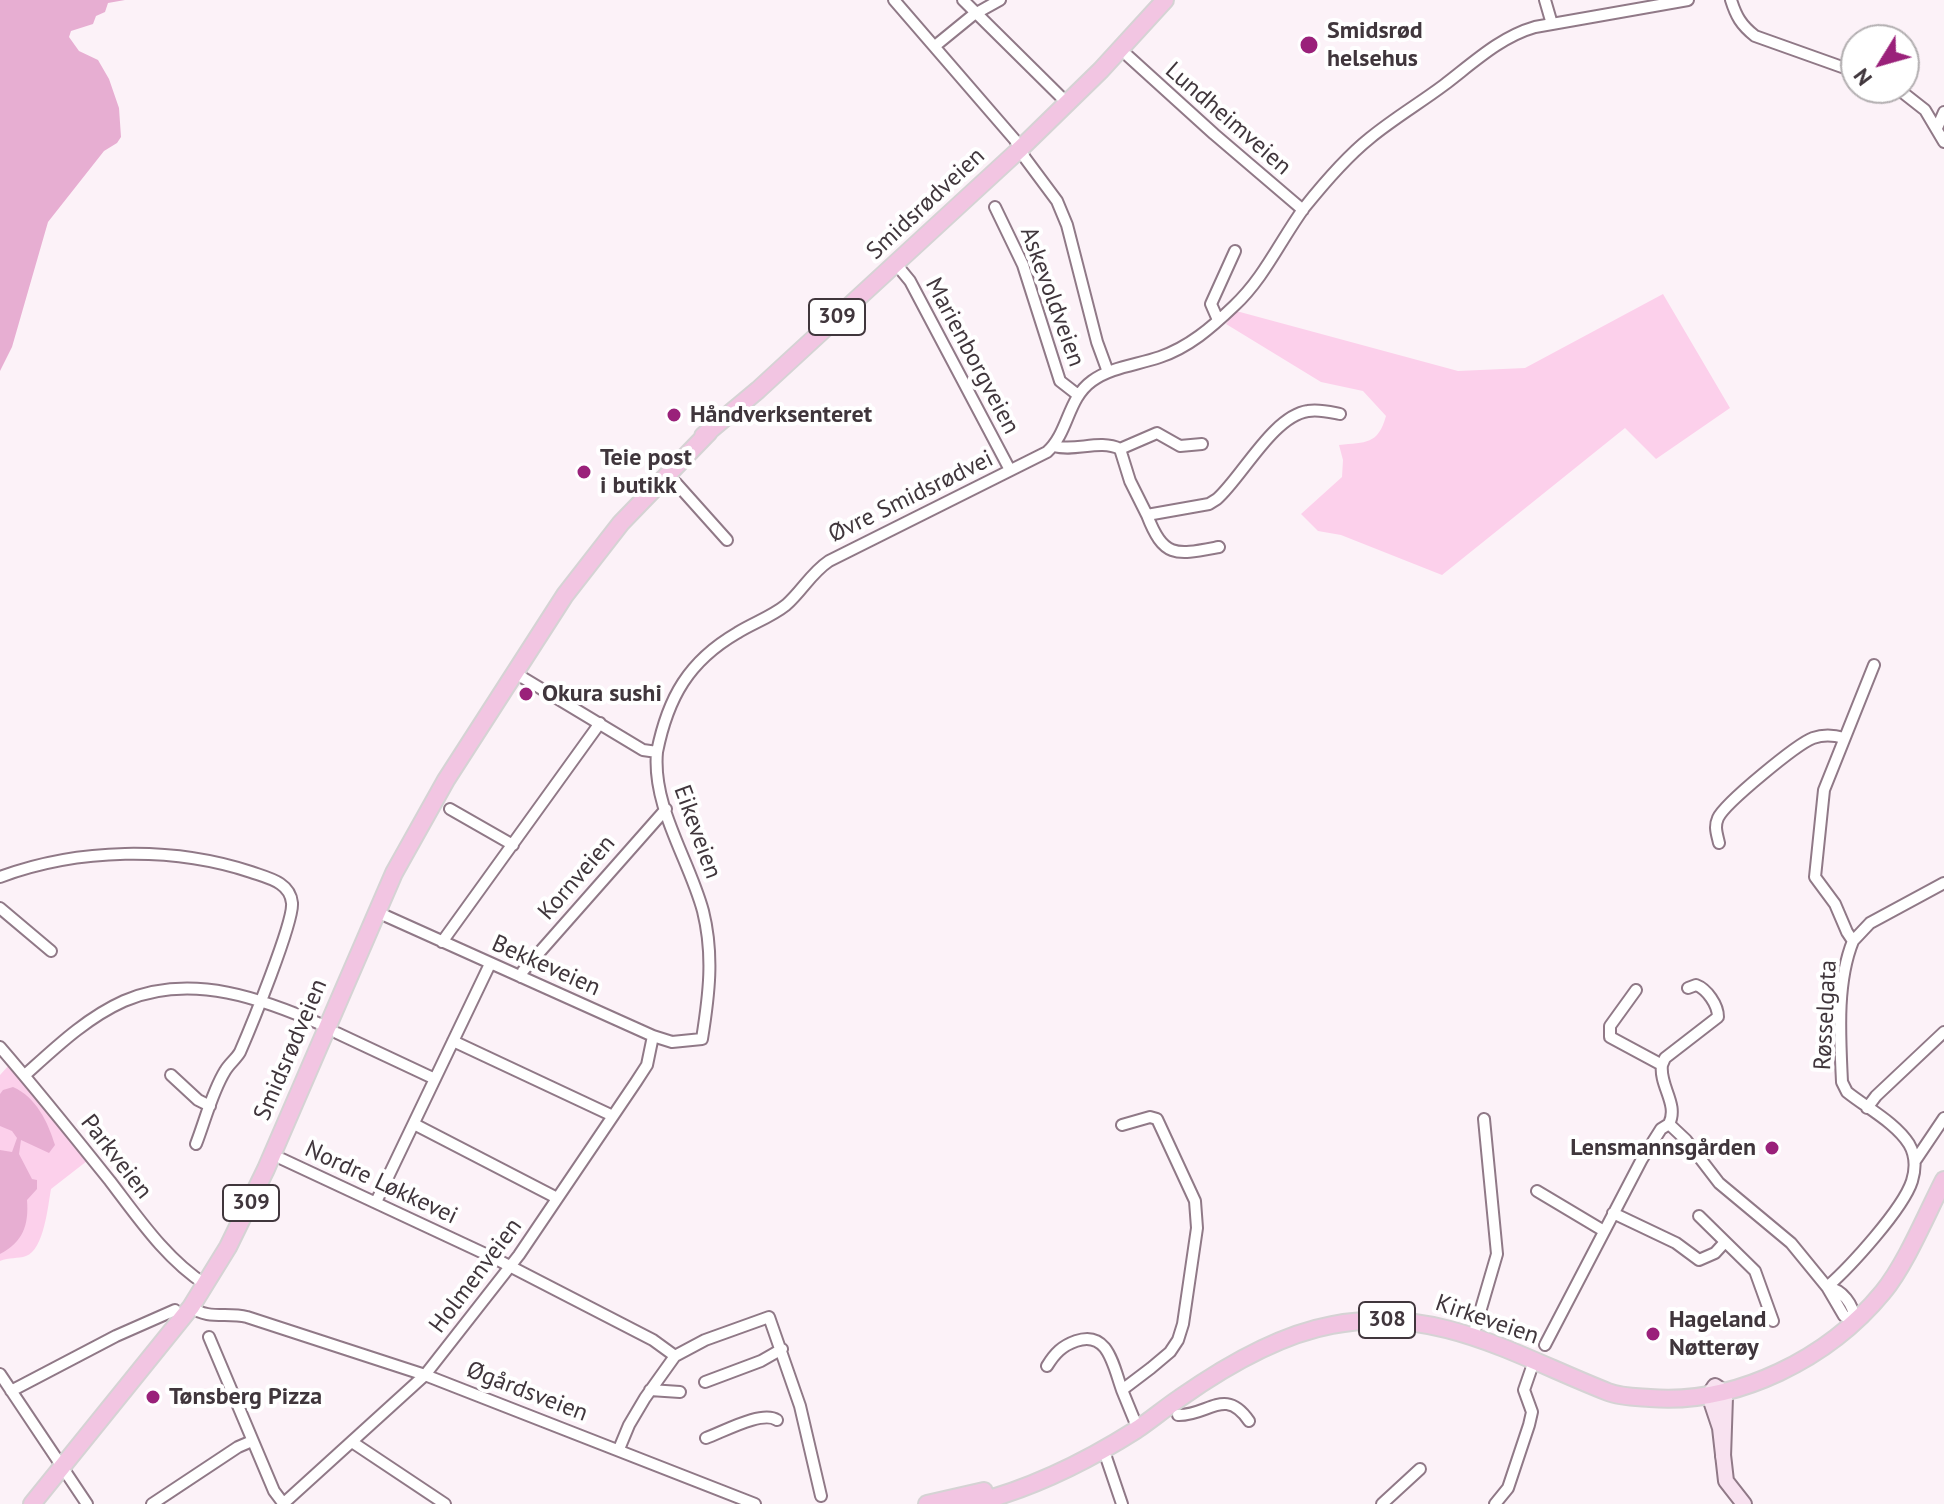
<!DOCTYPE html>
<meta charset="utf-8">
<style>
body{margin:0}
#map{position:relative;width:1944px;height:1504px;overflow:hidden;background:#fcf2f8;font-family:"PT Sans",sans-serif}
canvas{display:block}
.north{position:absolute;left:1840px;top:24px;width:80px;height:80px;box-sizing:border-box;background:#fff;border:2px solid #b3afb1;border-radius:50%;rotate:233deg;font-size:22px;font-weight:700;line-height:32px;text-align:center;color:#40363c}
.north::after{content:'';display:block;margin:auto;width:28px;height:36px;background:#9a217a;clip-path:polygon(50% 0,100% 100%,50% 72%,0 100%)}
</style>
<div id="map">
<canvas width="1944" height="1504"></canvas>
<div class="north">N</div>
</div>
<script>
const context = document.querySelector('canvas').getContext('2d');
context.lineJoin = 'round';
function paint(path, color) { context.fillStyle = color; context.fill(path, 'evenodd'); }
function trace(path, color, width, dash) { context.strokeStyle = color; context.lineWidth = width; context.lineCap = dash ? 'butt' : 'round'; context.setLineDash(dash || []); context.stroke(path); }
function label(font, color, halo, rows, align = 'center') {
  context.font = font + ' "PT Sans",sans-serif'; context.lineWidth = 8; context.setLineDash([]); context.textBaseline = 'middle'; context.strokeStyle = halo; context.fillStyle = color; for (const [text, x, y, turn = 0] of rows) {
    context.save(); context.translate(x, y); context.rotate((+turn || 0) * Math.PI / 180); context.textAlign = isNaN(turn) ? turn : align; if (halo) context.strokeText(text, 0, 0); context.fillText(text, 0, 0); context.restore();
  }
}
const green = new Path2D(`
 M1663 294 1730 408 1656 459 1625 428 1442 575 1341 535 1318 531 1301 514 1342 477 1343 460 1339 445C1366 442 1378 445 1386 416L1363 391 1321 382 1226 324 1235 312H1240L1458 371 1525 368Z
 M10 1064 87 1161 51 1189C48 1205 44 1250 26 1256 18 1259 9 1257 0 1261V1075Z`);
const water = new Path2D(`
 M0 0H125L108 3 105 12 96 16 93 24 71 31 69 37 79 51 98 60 109 79 119 108 121 137 117 143 104 151 48 222 12 347 0 371Z
 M13 1087C36 1097 48 1122 55 1145L49 1153 21 1140 19 1154 32 1179 37 1180V1189L27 1200C29 1225 23 1242 0 1254V1150L12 1152 17 1138 12 1131 0 1126V1094L3 1090Z`);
const minor = new Path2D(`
 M894 0 1015 140 1025 158 1057 201 1067 225 1097 342 1108 372
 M963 0 1061 97
 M1545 0 1552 24
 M1731 0C1736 16 1741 25 1755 36L1856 72
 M935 46 973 15 1000 0
 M1128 56 1214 134 1303 210
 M1897 88 1925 110 1944 142
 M1937 128 1944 112
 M995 207 1023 265 1060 381 1078 395
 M896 264 910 281 1010 470
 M1218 320 1211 304 1235 251
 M1054 446C1075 452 1100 439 1120 449L1130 481 1147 515 1209 504 1217 499C1242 477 1273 416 1308 411 1319 409 1330 412 1340 414
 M1120 449 1157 433 1180 446 1202 444
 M676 483 727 540
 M1147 515C1164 559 1176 555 1219 547
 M657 752C668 697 689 661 737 633 753 623 771 617 786 605 802 591 811 573 829 561L1047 452C1069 432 1067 399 1092 381 1111 367 1137 365 1160 357 1189 347 1211 328 1234 306 1264 278 1280 241 1304 208 1324 183 1345 158 1370 138 1393 119 1420 103 1444 85 1473 63 1500 37 1535 27L1688 0
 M450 809 513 845
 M1719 843C1717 834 1714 827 1718 818 1725 803 1797 744 1813 738 1824 734 1834 735 1844 738
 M0 877C78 848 172 846 251 872 268 878 290 882 292 903 294 922 250 1029 240 1052 236 1059 229 1064 225 1071 212 1092 205 1121 196 1144
 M0 908 51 951
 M377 912 653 1036 672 1042 702 1039C709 995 714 955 703 911 689 859 652 807 657 752L643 750 515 673
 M1853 941 1870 923 1944 883
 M442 942 600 723
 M521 977 523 971 666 809
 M1636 990 1610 1026V1037L1662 1065C1659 1086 1679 1104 1669 1124L1686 1140 1719 1183 1791 1243 1827 1287 1844 1316 1855 1320C1853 1304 1843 1290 1827 1287
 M337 1033 435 1079
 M453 1041 613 1116
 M0 1047C38 1091 74 1136 110 1181 139 1219 166 1259 206 1285
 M1662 1065 1665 1058 1718 1017C1718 1005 1707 989 1696 985L1688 988
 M25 1075C55 1048 86 1018 124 1001 192 972 264 999 327 1027
 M171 1075 198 1100 210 1106
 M1867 1108 1876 1096 1944 1032
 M414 1124 557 1198
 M1122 1125 1150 1117 1157 1119 1195 1201 1197 1228 1183 1324 1178 1340 1170 1352 1151 1368 1122 1390 1138 1429
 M282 1159 494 1258 653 1340 675 1356
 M1915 1161 1944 1118
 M1537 1191 1604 1231
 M376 1202 490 964
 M1613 1213 1676 1243 1699 1260 1715 1253 1725 1242
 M1699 1216 1755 1271 1773 1321
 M1827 1287C1850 1267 1903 1209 1912 1181 1916 1168 1916 1156 1909 1144 1896 1123 1867 1108 1847 1092L1842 1082C1840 1037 1836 983 1853 941L1847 932 1835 904 1815 877 1824 790 1874 665
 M191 1307C208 1320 227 1312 247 1317L425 1375 755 1504
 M1473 1336 1497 1254 1484 1119
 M209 1337 274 1491 283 1503
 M1545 1345 1642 1159 1661 1129 1669 1124
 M1047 1366C1055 1353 1062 1346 1076 1341 1108 1330 1113 1365 1122 1390
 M0 1374 87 1504
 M705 1382 761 1361 782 1349
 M650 1390 680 1392
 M11 1391 116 1336 175 1310
 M1178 1415C1208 1416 1225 1386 1249 1421
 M706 1438C723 1432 762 1410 777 1420
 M352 1442 445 1504
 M619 1449 629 1425 645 1398 675 1356 705 1340 769 1317 800 1406 821 1496
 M1106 1457 1122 1504
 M152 1504 238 1447 252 1441
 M283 1504 425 1375 519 1255 636 1082 647 1065 653 1036
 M1382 1504 1420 1469
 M1495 1504 1508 1488 1529 1425 1532 1412 1524 1390 1534 1361`);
const secondary = new Path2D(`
 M1723 1457 1725 1397 1724 1392 1715 1386 1709 1395 1720 1428 1726 1481 1744 1504`);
const primary = new Path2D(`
 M703 436 758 390 1020 149 1101 70 1165 0
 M32 1504 191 1307 228 1247 266 1169 394 873 446 780 565 595 621 523 709 432
 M927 1504 984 1491
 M971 1504C1031 1489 1084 1463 1136 1430 1151 1420 1165 1408 1180 1398 1224 1367 1278 1335 1332 1325 1437 1305 1514 1355 1608 1392 1620 1397 1637 1397 1650 1398 1737 1405 1829 1358 1883 1292 1906 1264 1927 1213 1944 1180`);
const markers = [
 [1309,45,10,"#9a217a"],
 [674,415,8,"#9a217a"],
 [584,472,8,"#9a217a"],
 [526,694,8,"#9a217a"],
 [1772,1148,8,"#9a217a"],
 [1653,1334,8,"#9a217a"],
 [153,1397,8,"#9a217a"]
];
const shields = [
 [837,317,56],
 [251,1203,56],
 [1387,1320,56]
];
const shieldNames = [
 ["309",837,317],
 ["309",251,1203],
 ["308",1387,1320]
];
const poiNames = [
 ["Smidsrød",1327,31],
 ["helsehus",1327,59],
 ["Håndverksenteret",690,415],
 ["Teie post",600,458],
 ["i butikk",600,486],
 ["Okura sushi",542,694],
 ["Lensmannsgården",1756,1148,"right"],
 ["Hageland",1669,1320],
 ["Nøtterøy",1669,1348],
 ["Tønsberg Pizza",169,1397]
];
const streetNames = [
 ["Lundheimveien",1228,119,41],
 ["Smidsrødveien",926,204,-43],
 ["Askevoldveien",1052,297,70],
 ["Marienborgveien",972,356,62],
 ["Øvre Smidsrødvei",911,497,-26],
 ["Eikeveien",697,832,70],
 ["Kornveien",577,878,-49],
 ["Bekkeveien",546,966,24],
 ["Røsselgata",1826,1015,-87],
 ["Smidsrødveien",291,1050,-67],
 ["Parkveien",116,1157,52],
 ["Nordre Løkkevei",381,1183,25],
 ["Holmenveien",476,1276,-53],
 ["Kirkeveien",1487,1320,19],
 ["Øgårdsveien",527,1392,21]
];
paint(green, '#fcd0eb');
paint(water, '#e7aed2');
trace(minor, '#907987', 14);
trace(secondary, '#907987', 18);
trace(primary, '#d5d3d4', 20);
trace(minor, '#fff', 10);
trace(secondary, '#f8e2f0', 14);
trace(primary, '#f2c5e2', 16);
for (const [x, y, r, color] of markers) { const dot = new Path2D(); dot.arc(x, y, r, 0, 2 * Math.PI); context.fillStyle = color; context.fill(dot); trace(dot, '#fff', 3); }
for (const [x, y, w] of shields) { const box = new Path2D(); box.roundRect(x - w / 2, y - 18, w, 36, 6); context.fillStyle = '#fff'; context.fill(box); trace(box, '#40363c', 2); }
label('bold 22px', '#40363c', null, shieldNames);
label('bold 24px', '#40363c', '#fff', poiNames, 'left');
label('24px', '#40363c', '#fff', streetNames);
</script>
